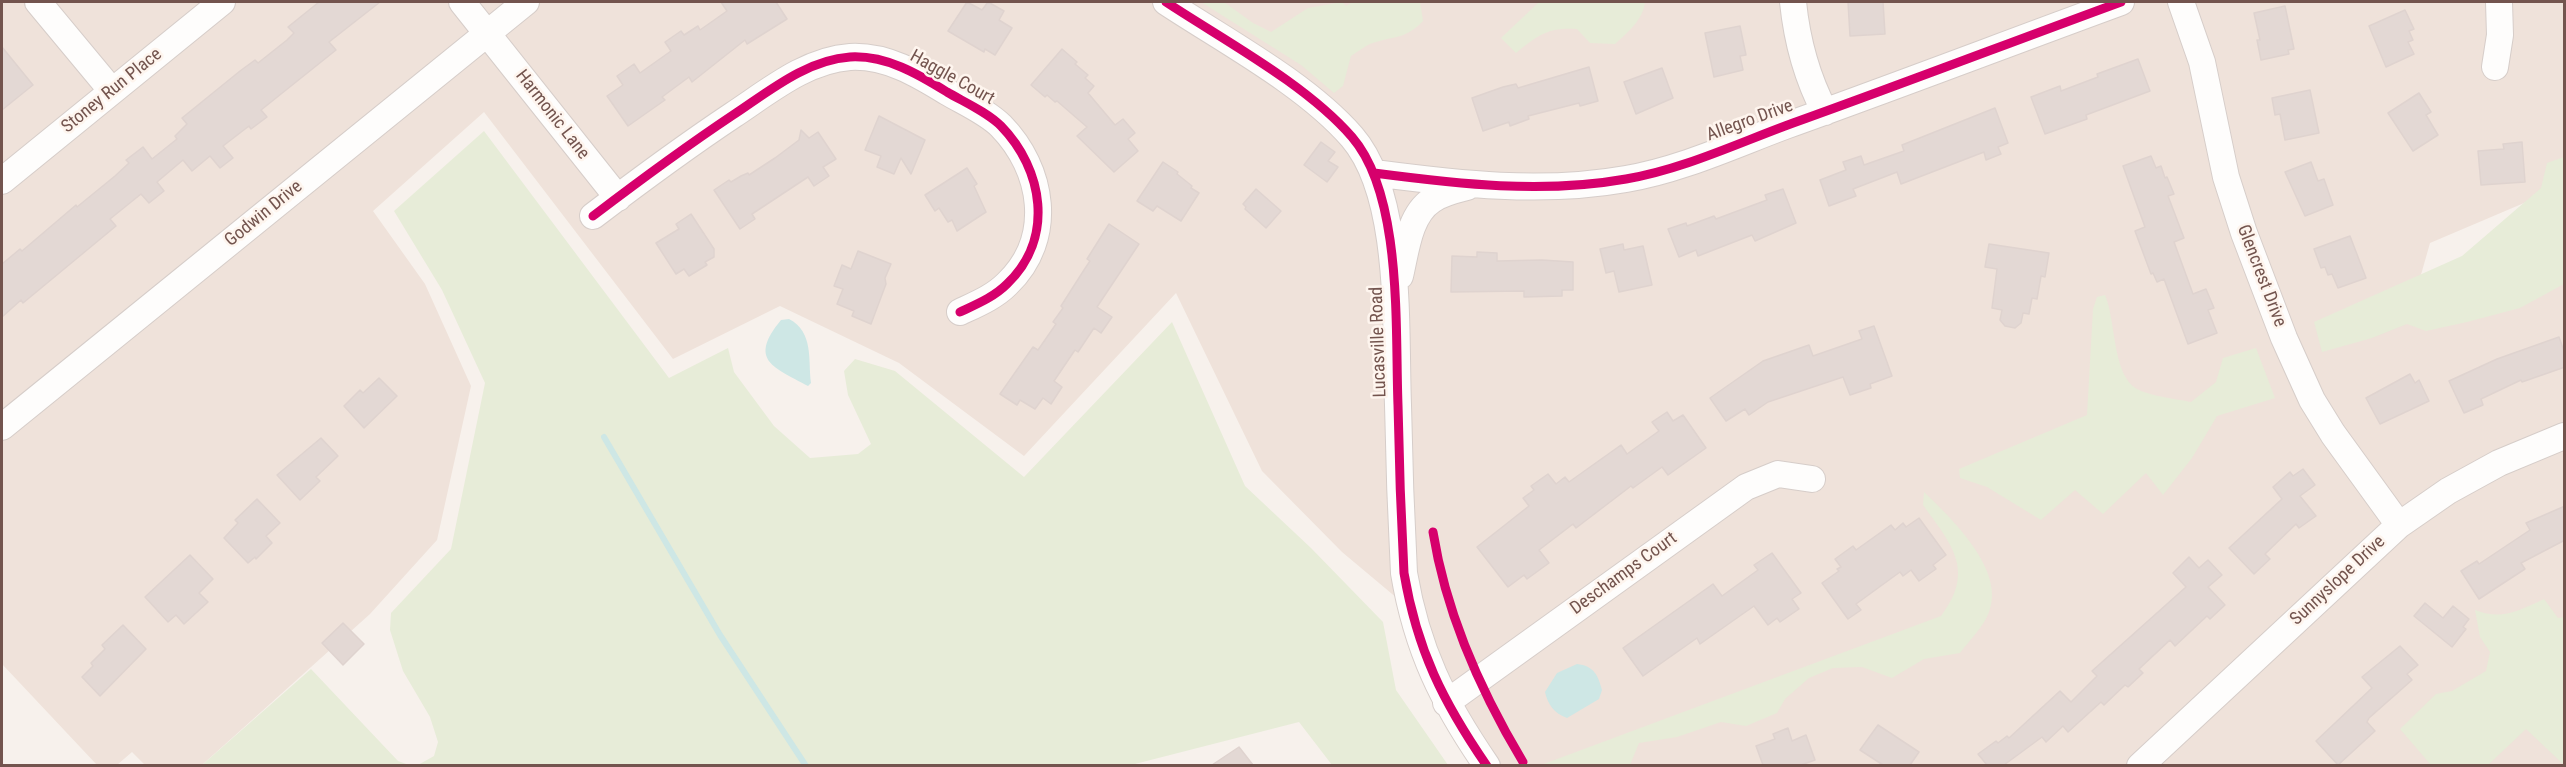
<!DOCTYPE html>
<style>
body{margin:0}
#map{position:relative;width:2566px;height:767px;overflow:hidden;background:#f7f1ec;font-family:"Roboto Condensed",sans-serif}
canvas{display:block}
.frame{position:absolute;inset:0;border:3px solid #73544e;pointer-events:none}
</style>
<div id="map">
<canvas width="2566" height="767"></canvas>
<div class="frame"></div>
</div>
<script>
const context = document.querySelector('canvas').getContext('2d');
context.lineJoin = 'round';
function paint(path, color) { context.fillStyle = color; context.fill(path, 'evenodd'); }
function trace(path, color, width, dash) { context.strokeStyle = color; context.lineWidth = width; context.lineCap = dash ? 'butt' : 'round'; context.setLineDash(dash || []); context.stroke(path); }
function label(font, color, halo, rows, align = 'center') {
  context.font = font + ' "Roboto Condensed",sans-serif'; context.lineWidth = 5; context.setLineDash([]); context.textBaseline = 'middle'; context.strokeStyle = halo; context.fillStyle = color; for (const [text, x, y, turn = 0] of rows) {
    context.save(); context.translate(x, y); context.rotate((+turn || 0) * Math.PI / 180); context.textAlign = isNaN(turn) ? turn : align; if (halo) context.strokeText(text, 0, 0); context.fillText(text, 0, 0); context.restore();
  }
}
const residential = new Path2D(`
 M2 2H2564V186L2430 243 2407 324 2564 277V765H1487L1410 609 1342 552 1262 471 1176 293 1024 456 899 363 780 306 673 359 484 112 373 211 425 284 471 386 437 540 370 614 202 765H145L132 752 117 765H97L2 664Z`);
const green = new Path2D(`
 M1201 2H1224L1253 23 1271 32 1308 8 1342 2 1346 6 1353 2H1420L1423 21C1407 38 1396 36 1376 42 1367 44 1359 51 1351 56L1343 86 1334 93 1301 65Z
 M1539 2H1645C1643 20 1628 32 1615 44L1590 43 1577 29C1548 27 1538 35 1516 53L1501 38Z
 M484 131 669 378 728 348 734 372 774 426 810 458 858 454 871 444 848 395 844 371 855 359 895 371 1024 477 1172 322 1245 486 1311 548 1383 622 1396 690 1448 765H1332L1299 722 1131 765H418L434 756 438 742 430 717 403 671 390 630 391 613 451 549 485 383 442 290 394 211Z
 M2564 157V284L2520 308 2467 322 2426 331 2407 324 2372 338 2322 352 2314 322 2462 256 2541 188 2547 163Z
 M2105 295C2116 320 2112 375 2137 389 2150 396 2176 399 2191 402L2216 382 2223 358 2256 348 2275 398 2217 416 2192 458 2163 495 2146 473 2103 514 2075 490 2041 520 1987 487 1960 478 1959 469 2087 415 2093 309 2097 297Z
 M1924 492C1951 518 2006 570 1989 612 1984 626 1969 641 1960 653L1924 659 1892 678 1862 667 1833 668 1809 678 1785 699 1777 713 1746 726 1721 722 1677 737 1639 743 1630 765H1541L1941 616C1976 570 1951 544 1923 505Z
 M2544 599 2558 618 2564 617V765L2526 729 2488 765H2431L2400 729 2436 694 2452 691 2486 671 2490 652 2480 637 2475 610C2502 621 2520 610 2544 599Z
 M311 669 398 761 409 765H202Z`);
const water = new Path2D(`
 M789 319C814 332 808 360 811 383L808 386C773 367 748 360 781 320Z
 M1577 664C1594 666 1598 675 1602 690L1599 699 1567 718C1554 713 1548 705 1545 692L1557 673Z`);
const stream = new Path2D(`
 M604 437 720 635 806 766`);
const building = new Path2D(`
 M319 2H380L329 42 336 50 261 110 267 117 251 129 249 126 223 146 233 158 220 168 210 156 192 171 183 160 157 182 164 191 149 203 141 194 110 219 116 226 23 303 21 300 2 317V264L20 249 22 251 76 205 77 207 115 176 129 163 126 160 143 147 152 159 177 139 175 136 187 124 182 118 240 71 255 60 258 63 287 40 294 33 288 27Z
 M721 2H776L787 19 747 44 745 40 692 82 689 77 662 97 665 100 628 126 607 96 623 85 617 76 634 64 640 73 671 51 665 42 681 31 684 35 698 26 700 30 727 11Z
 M967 2 982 10 988 2 1004 11 999 20 1012 28 995 55 985 49 984 52 948 31Z
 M1848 2H1883L1885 34 1850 36Z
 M2285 6 2294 49 2288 50 2289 54 2261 60 2257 40H2260L2254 13Z
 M2405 10 2414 29 2409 31 2413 40 2408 42 2414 54 2386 67 2369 26Z
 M1740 26 1746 55 1740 56 1743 70 1714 77 1705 33Z
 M2 47 33 85 2 110Z
 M1062 49 1077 62 1075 64 1088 75 1085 78 1094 86 1088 93 1115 125 1123 119 1135 133 1128 139 1138 151 1114 172 1077 136 1087 127 1057 101 1055 102 1047 95 1045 97 1031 85Z
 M2138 59 2150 91 2086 115 2087 119 2045 134 2031 97 2060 86 2061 91 2098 77 2097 74Z
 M1589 67 1598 101 1580 106 1579 103 1528 116 1529 119 1510 126 1509 122 1483 131 1472 98 1503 87 1516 84 1518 88Z
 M1662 68 1673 98 1636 114 1624 82Z
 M2310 90 2319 133 2285 140 2280 114 2275 115 2272 98Z
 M2419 93 2431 112 2426 115 2438 135 2413 151 2388 113Z
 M1995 108 2008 143 1998 147 2001 154 1986 160 1984 152 1901 184 1897 172 1853 189 1856 196 1829 206 1820 180 1846 170 1843 162 1861 156 1864 165 1904 151 1902 145Z
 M879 116 925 140 911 174 901 158 894 174 877 167 881 156 865 150Z
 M801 130 809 138 818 132 836 159 823 167 829 176 814 186 808 177 752 214 755 219 740 229 714 190 729 180 731 182 741 176 748 173 749 175 775 158 799 140Z
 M1321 142 1335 152 1328 161 1338 167 1327 182 1304 165Z
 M2522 142 2525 182 2481 185 2478 151 2504 149 2503 144Z
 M2151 156 2156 168 2161 166 2165 178 2167 177 2174 194 2168 196 2184 238 2174 242 2193 294 2206 289 2214 308 2208 310 2217 333 2188 344 2164 279 2157 282 2153 273 2151 274 2135 231 2145 227 2123 166Z
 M1163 162 1178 172 1177 174 1192 186 1191 188 1199 193 1181 221 1157 206 1153 211 1137 201Z
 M2311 162 2318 181 2324 179 2333 205 2305 216 2285 172Z
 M967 168 977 184 974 186 986 212 957 231 952 220 948 222 939 208 935 211 925 195Z
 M1256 189 1281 211 1266 228 1245 209 1246 207 1243 204Z
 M1783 189 1796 223 1755 241 1752 235 1698 256 1696 250 1679 257 1668 229 1686 223 1687 226 1714 216 1716 219 1767 200 1765 195Z
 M691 214 714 249V257L705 262 707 265 689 276 684 269 676 274 656 243 679 229 676 224Z
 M1109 224 1139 244 1097 307 1112 317 1101 333 1094 328 1078 352 1075 350 1054 381 1062 387 1051 404 1043 398 1035 409 1020 400 1017 405 1000 394 1033 347 1038 350 1056 324 1053 322 1063 308 1061 306 1084 270 1090 261 1087 259Z
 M2350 236 2366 278 2338 288 2332 274 2328 275 2325 267 2321 268 2314 249Z
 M1623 244 1624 250 1643 246 1652 285 1619 292 1614 271 1606 273 1600 249Z
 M1989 244 2049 253 2045 277 2041 276 2037 299 2032 298 2029 314 2023 313 2021 323 2015 328 2005 326 2000 320 2002 310 1992 308 1997 269 1985 267Z
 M858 251 891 264 885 278 886 284 871 324 852 316 854 311 837 304 843 289 834 286 842 265 851 269Z
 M1477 252 1497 253V261L1542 260 1573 262V290H1562V296L1524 297V291L1451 292 1452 256 1477 257Z
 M1874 326 1892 376 1870 384 1871 388 1850 395 1843 377 1768 402 1749 415 1745 409 1726 421 1710 398 1763 361 1809 345 1813 356 1862 339 1859 331Z
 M2559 337 2565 354V367L2522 382 2521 380 2481 399 2483 405 2464 413 2449 381 2497 359Z
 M2410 374 2415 383 2419 380 2429 401 2380 424 2366 398Z
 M379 378 397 396 364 428 344 406 360 390 363 393Z
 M1667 412 1673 421 1683 415 1706 448 1668 475 1662 467 1633 488 1631 486 1576 528 1573 524 1539 550 1549 563 1527 579 1524 575 1508 587 1477 547 1529 506 1523 498 1534 490 1531 486 1548 474 1556 484 1565 477 1569 482 1621 445 1627 454 1659 431 1652 422Z
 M321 438 338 456 316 477 320 481 300 500 277 475Z
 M2303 469 2315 485 2300 496 2316 516 2299 528 2296 524 2265 554 2270 559 2254 574 2229 548 2282 499 2273 487 2290 472 2293 476Z
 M257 499 280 523 266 536 272 543 256 559 255 557 248 563 224 538 238 523 235 520Z
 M2565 506V540L2521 563 2525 569 2479 599 2461 571 2477 561 2479 564 2530 530 2526 523Z
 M1919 518 1946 555 1933 565 1936 569 1919 581 1911 570 1903 576 1900 572 1856 604 1861 610 1848 619 1822 583 1839 571 1837 569 1841 567 1835 559 1853 546 1856 550 1891 525 1895 530 1903 523 1906 527Z
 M1772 553 1801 593 1792 599 1799 609 1780 622 1777 618 1768 625 1754 606 1700 644 1697 638 1643 676 1623 648 1713 584 1722 596 1758 570 1754 565Z
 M190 555 213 579 199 593 208 602 184 624 176 615 168 622 145 597Z
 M2189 557 2199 568 2208 560 2222 575 2208 587 2225 605 2210 619 2207 616 2175 646 2170 640 2139 669 2143 673 2128 687 2125 685 2104 705 2101 702 2068 732 2063 726 2046 742 2042 737 2004 765H1987L1978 754 1996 741 1998 743 2007 736 2009 738 2060 691 2071 702 2097 676 2092 671 2186 587 2173 573Z
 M2425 603 2443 618 2453 606 2469 619 2463 627 2466 629 2452 647 2414 616Z
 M343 623 364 644 343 665 322 643Z
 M123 625 146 649 100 696 82 677 93 666 91 663 105 649 102 645Z
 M2400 646 2418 665 2407 674 2412 680 2369 718 2367 722 2375 731 2338 765 2316 741 2372 688 2362 677Z
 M1878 725 1919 752 1910 765H1883L1860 750Z
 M1788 728 1792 741 1806 735 1815 760 1801 765H1763L1756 746 1775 739 1773 734Z
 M1239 747 1253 765H1212Z`);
const minor = new Path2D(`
 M38 2 112 91
 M462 2 618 198
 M1166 2C1225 41 1306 84 1352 137 1403 196 1395 330 1398 405 1399 461 1401 517 1404 573 1417 650 1443 702 1487 766
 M1793 2C1797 41 1806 76 1825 112
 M2181 2 2202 62 2226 177 2244 233 2284 338 2312 400 2333 434 2399 525
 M2495 67 2500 35 2499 2
 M1374 173C1458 184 1542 194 1626 179 1680 170 1734 145 1785 126 1897 86 2009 43 2121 2
 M2 181 222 2
 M593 216C639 181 685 147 733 115 768 92 806 60 850 57 886 55 918 74 947 92 964 102 987 112 1001 126 1043 169 1055 238 1007 284 994 297 977 304 960 312
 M1400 276C1406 251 1409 215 1432 200 1442 193 1455 190 1467 187
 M2 427 526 2
 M1446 703 1746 487 1778 474 1812 479
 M2140 766 2399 525 2448 491 2499 463 2564 436`);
const cycleway = new Path2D(`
 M1166 2C1225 41 1306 84 1352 137 1403 196 1395 330 1398 405 1399 461 1401 517 1404 573 1417 650 1443 702 1487 766
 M1374 173C1458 184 1542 194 1626 179 1680 170 1734 145 1785 126 1897 86 2009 43 2121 2
 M593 216C639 181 685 147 733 115 768 92 806 60 850 57 886 55 918 74 947 92 964 102 987 112 1001 126 1043 169 1055 238 1007 284 994 297 977 304 960 312
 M1433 532C1446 613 1481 692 1523 762`);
const streetNames = [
 ["Haggle Court",952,78,29],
 ["Stoney Run Place",112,91,-39],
 ["Harmonic Lane",552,115,52],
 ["Allegro Drive",1750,121,-20],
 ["Godwin Drive",264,214,-39],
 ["Glencrest Drive",2261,276,69],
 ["Lucasville Road",1379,342,-92],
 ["Deschamps Court",1624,574,-36],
 ["Sunnyslope Drive",2338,581,-43]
];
paint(residential, '#efe2da');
paint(green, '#e7ecd8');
paint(water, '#cee7e5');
trace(stream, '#cee7e5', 6);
paint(building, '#e3d8d4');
trace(building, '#dfd3cf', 1.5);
trace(minor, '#d6cdc9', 28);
trace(minor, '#fefdfc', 26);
trace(cycleway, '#d6006c', 9);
label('18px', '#73544e', '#fef5ee', streetNames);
</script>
